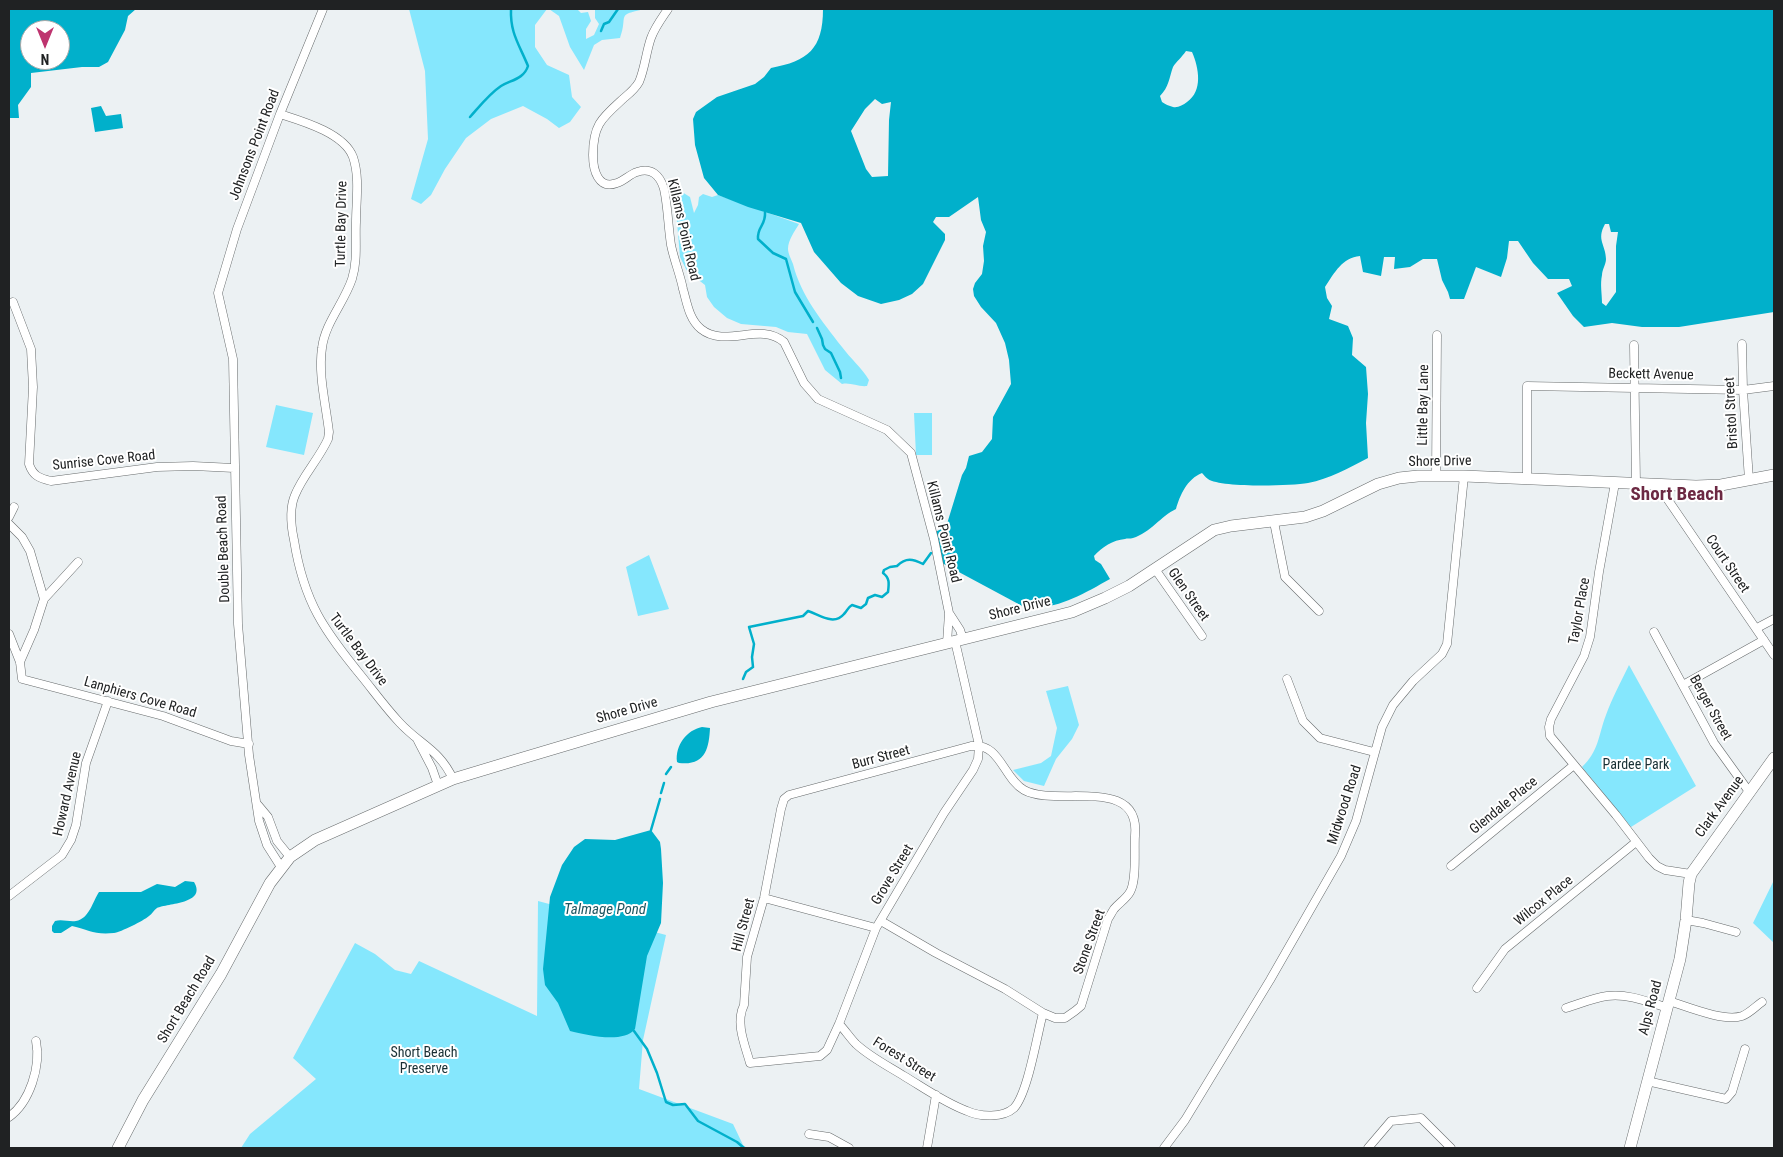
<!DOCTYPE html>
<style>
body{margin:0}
#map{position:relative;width:1783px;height:1157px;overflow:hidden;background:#ecf1f3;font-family:"Roboto Condensed",sans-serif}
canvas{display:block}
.frame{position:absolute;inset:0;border:10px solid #202223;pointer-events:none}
.north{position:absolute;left:20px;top:20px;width:50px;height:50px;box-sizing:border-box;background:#fff;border:1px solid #a6a7a7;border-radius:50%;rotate:180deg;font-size:14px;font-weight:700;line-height:20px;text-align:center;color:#202223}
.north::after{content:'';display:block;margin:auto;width:18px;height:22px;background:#be346f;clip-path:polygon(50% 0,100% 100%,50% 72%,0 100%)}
</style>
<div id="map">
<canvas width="1783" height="1157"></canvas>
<div class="frame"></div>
<div class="north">N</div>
</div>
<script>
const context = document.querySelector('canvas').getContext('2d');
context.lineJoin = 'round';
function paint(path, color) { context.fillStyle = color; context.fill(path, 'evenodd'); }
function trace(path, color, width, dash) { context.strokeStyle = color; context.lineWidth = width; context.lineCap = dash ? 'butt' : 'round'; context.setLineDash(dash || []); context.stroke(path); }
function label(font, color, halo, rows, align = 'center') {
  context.font = font + ' "Roboto Condensed",sans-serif'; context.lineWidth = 4; context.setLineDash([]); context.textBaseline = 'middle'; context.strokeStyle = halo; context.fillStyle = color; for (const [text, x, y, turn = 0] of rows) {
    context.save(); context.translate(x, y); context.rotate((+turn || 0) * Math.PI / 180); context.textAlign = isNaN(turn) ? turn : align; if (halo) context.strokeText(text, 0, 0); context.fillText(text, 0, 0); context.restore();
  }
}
const green = new Path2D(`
 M409 9H547L535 25V47L547 65 569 75 572 97 581 107 570 122 559 128 547 119 523 106 491 119 466 138 445 169 431 195 421 204 411 199 428 139 425 71Z
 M549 9H577L581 13 588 12 591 21 586 29V39L594 35 599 24 595 18V9H646C614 15 629 15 620 38L602 40 594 45 584 70 570 47 559 16Z
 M674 187 690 197 694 213 698 205 699 197 703 194 712 197 718 195 799 224C795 231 788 240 788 249 788 253 791 259 793 264 801 296 822 321 842 347 851 359 861 367 869 380L867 386C858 387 850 382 842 384L825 370 807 334 788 332 776 327 741 324 727 318 714 307 707 297 705 285 687 271 680 257Z
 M276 405 313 413 304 455 266 447Z
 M914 413H932V455H916Z
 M649 555 669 609 638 616 626 567Z
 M1629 665 1696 786 1631 827 1582 767C1599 751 1598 736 1606 715 1612 698 1621 682 1629 665Z
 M1068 686 1079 725 1072 739 1056 759 1044 786 1024 781 1013 770 1041 763 1051 756 1057 728 1046 691Z
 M1774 880V943L1753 923Z
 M538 901 666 935 643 1040 639 1089 733 1124 743 1145 747 1148H241L250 1134 316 1079 293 1058 355 943 375 954 395 970 411 974 419 961 537 1016Z`);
const water = new Path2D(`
 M9 9H136L128 16 125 30 108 62 99 67H82L31 73V87L18 105 19 118H9ZM30 30H60V60H30Z
 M823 9H1774V312L1679 327H1642L1612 323 1584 327 1573 316 1557 293 1572 286 1569 279H1548L1533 263 1518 241H1509L1507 258 1501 277 1476 267 1464 299H1450L1448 292 1442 280 1437 259H1423L1410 267 1394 269 1395 257H1384L1381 276 1363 272 1360 256C1342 258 1335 272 1325 287L1327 298 1332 306 1329 319 1348 326 1353 338 1352 355 1366 367 1368 394 1366 423 1368 458C1349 468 1329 479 1308 483 1290 486 1221 488 1208 479 1205 477 1204 475 1202 473 1187 479 1180 495 1176 509 1161 516 1150 533 1133 538 1130 539 1127 538 1125 539 1113 540 1102 547 1094 556L1095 560 1101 564 1110 579C1083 594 1056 611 1024 607L942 563 935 532 946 527 962 475 966 468 969 456 982 452 992 439 993 417 1011 384 1009 360 1005 343 996 323 981 307 974 296 973 289 975 283 982 274 984 261 983 246 986 232 981 220 978 197 949 217H936L933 222 945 234V240L923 284 912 294 899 300 881 304 858 296 841 283 814 252 801 223 748 207 718 195 704 178 695 145 693 119 696 112 717 97 755 84 764 77 771 68C808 61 823 49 823 9ZM1186 51 1192 52C1199 68 1203 91 1187 102 1183 105 1178 108 1173 107 1169 106 1165 104 1162 102L1160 96C1169 87 1169 78 1173 67 1176 62 1182 57 1186 51ZM875 99 882 104 891 102 889 120 888 176 872 177 866 169 851 131 865 109ZM1605 224H1609L1611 232H1618L1616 246V292L1606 306 1602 303C1602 294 1600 284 1602 275 1602 270 1606 264 1606 259 1606 245 1596 240 1605 224Z
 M101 106 106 116 121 114 123 128 95 132 91 108Z
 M702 727 710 728C709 749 705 766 679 763L677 762C675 745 687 730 702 727Z
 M651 830 660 842 661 849 663 883 661 923 647 956 635 1029C623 1044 587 1035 570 1031L558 1003 545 985 543 969 550 897 562 865 574 847 585 839 615 840Z
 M185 881 194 882C207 904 168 903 157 908 154 910 152 914 149 916 143 921 121 932 114 933 94 935 89 930 72 926L61 933H54L52 931V926L55 921C62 919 69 922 76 921 89 919 93 901 99 892H141L157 884 175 887Z`);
const stream = new Path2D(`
 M601 31 604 24 609 22 618 9
 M470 117C479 107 489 94 501 86 511 80 524 79 528 66 519 44 510 33 511 9
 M765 212C766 226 757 226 758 239L773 253 786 259 795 292 813 322
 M817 328 822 339 823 345 825 349 831 353 840 372 841 378
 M743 679 746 672 753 667 752 657 754 644 749 627 803 616 808 611C820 615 834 626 844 614 848 610 847 608 852 605L861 608 866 604 868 598 875 595 882 597 888 592C889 584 890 578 883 573L884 570 890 567 897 566C906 557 913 559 923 564L931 553
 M666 774 671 767
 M661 793 664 783
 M651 830 660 799
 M634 1031 647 1049 657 1073 666 1102 673 1105 685 1104 698 1121 737 1142 744 1148`);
const street = new Path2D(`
 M668 9C662 18 655 27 651 38 646 52 645 68 639 82 635 89 630 93 624 98 602 118 593 124 593 155 593 170 598 190 617 183 624 181 630 174 637 172 651 167 660 175 664 189 668 207 668 226 671 245 674 260 680 274 683 289 687 303 689 319 701 329 726 349 760 321 784 342L804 383 818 399 887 430 911 453 934 539 949 613 960 630 963 639
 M280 114C302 121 344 133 353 157 360 177 356 202 356 222 355 241 358 260 352 279 344 303 325 323 322 348 318 375 326 405 329 432L328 439C319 459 303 475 295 495 289 509 291 526 294 540 304 603 324 630 363 678 375 693 386 708 399 722 420 745 439 749 453 779
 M13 302 31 349 33 387 29 464C33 476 39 478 51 481L157 467 193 466 234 468
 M1742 344 1743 390 1749 480
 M1634 345 1636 484
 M1436 476 1437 335
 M1527 479V386L1743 390 1774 386
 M1615 483 1599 572 1590 637 1584 656 1551 719 1549 727 1550 736 1616 815 1649 858 1657 866 1665 870 1691 874
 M1664 485 1666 497 1774 655
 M9 517 14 507
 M1274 522 1285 577 1319 611
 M9 524 22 537 30 551 44 599
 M1155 569 1202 636
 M1757 628 1774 619
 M1654 632 1714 743 1750 793
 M9 634 20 662 22 679 163 716 231 741 249 744
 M947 643 949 613
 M20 662 34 630 44 599 78 562
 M1287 679 1303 721 1320 738 1374 752
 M1683 685 1764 640
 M418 741 432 768 438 785
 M258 805 268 817 277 841 290 857
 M1451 866 1574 765
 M281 867 267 845 259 821 249 755 238 624 233 359 218 293 237 229 280 114 323 9
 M9 896 62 855 71 840 76 825 86 763 108 701
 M764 898 876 928
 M1686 920 1703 923 1736 932
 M881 921 936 953 1005 989 1043 1013 1055 1018H1065L1075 1011 1081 1006 1108 919C1110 916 1112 912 1114 909 1119 903 1126 899 1130 892 1137 880 1134 851 1135 836 1141 774 1056 808 1024 790 1003 778 1000 742 971 746L789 795 784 799 781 809 764 898 747 957 744 1005C735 1023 745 1045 750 1063L820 1056 827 1050 839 1024 876 928 944 813 973 770 978 759 979 745 955 641
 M1477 988 1505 949 1636 842
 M1669 1001C1688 1007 1724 1022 1742 1016 1750 1013 1756 1006 1762 1002
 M1566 1008C1579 1004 1593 998 1607 996 1627 993 1649 1002 1668 1008
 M839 1024C845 1030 850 1038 856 1044 870 1057 888 1066 904 1076 924 1088 945 1103 967 1111 980 1117 1003 1118 1014 1108 1028 1093 1037 1035 1043 1013
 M1647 1081 1726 1099 1732 1092 1745 1049
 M9 1117C30 1102 41 1066 36 1041
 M809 1134 829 1137 849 1148
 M927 1148 936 1095
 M1164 1148 1185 1120 1270 980 1341 856 1356 821 1382 727 1393 705 1413 681 1442 654 1447 644 1464 476
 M1368 1148 1391 1121 1421 1118 1451 1148`);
const secondary = new Path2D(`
 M118 1148 143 1100 221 974 270 883 290 857 315 840 453 779 516 760 711 702 1072 612 1105 598 1129 586 1214 530 1231 526 1305 517 1323 511 1378 484 1399 478 1418 476H1464L1696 486 1721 485 1774 475
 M1630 1148 1680 959 1686 920 1689 883 1691 874 1774 758`);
const streetNames = [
 ["Johnsons Point Road",255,145,-69],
 ["Turtle Bay Drive",342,224,-89],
 ["Killams Point Road",683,230,77],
 ["Beckett Avenue",1651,375,1],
 ["Little Bay Lane",1424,405,-89],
 ["Bristol Street",1732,413,-93],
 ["Sunrise Cove Road",104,461,-6],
 ["Shore Drive",1440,462,-1],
 ["Killams Point Road",943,532,76],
 ["Double Beach Road",224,549,-92],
 ["Court Street",1727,564,56],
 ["Glen Street",1188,595,55],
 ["Shore Drive",1020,609,-14],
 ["Taylor Place",1580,611,-80],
 ["Turtle Bay Drive",358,650,53],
 ["Lanphiers Cove Road",140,698,16],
 ["Berger Street",1710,708,61],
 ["Shore Drive",627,711,-16],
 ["Burr Street",881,758,-15],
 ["Howard Avenue",68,794,-77],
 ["Midwood Road",1345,805,-72],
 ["Glendale Place",1504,806,-39],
 ["Clark Avenue",1720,807,-54],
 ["Grove Street",893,875,-59],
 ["Wilcox Place",1544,901,-39],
 ["Hill Street",744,925,-75],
 ["Stone Street",1090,942,-70],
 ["Short Beach Road",187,1000,-59],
 ["Alps Road",1651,1008,-75],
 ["Forest Street",904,1060,32]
];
const parkNames = [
 ["Pardee Park",1636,765],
 ["Short Beach",424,1053],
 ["Preserve",424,1069]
];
const waterNames = [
 ["Talmage Pond",605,910]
];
const districtNames = [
 ["Short Beach",1677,495]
];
paint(green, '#85e7fd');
paint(water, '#01b0cb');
trace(stream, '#01b0cb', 2.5);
trace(street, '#676b6c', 9);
trace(secondary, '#676b6c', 12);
trace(street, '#fff', 8);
trace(secondary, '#fff', 11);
label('14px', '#202223', '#fff', streetNames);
label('14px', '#182f34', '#fff', parkNames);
label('italic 15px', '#1d5661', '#fff', waterNames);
label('bold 19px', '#6c2943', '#fff', districtNames);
</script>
